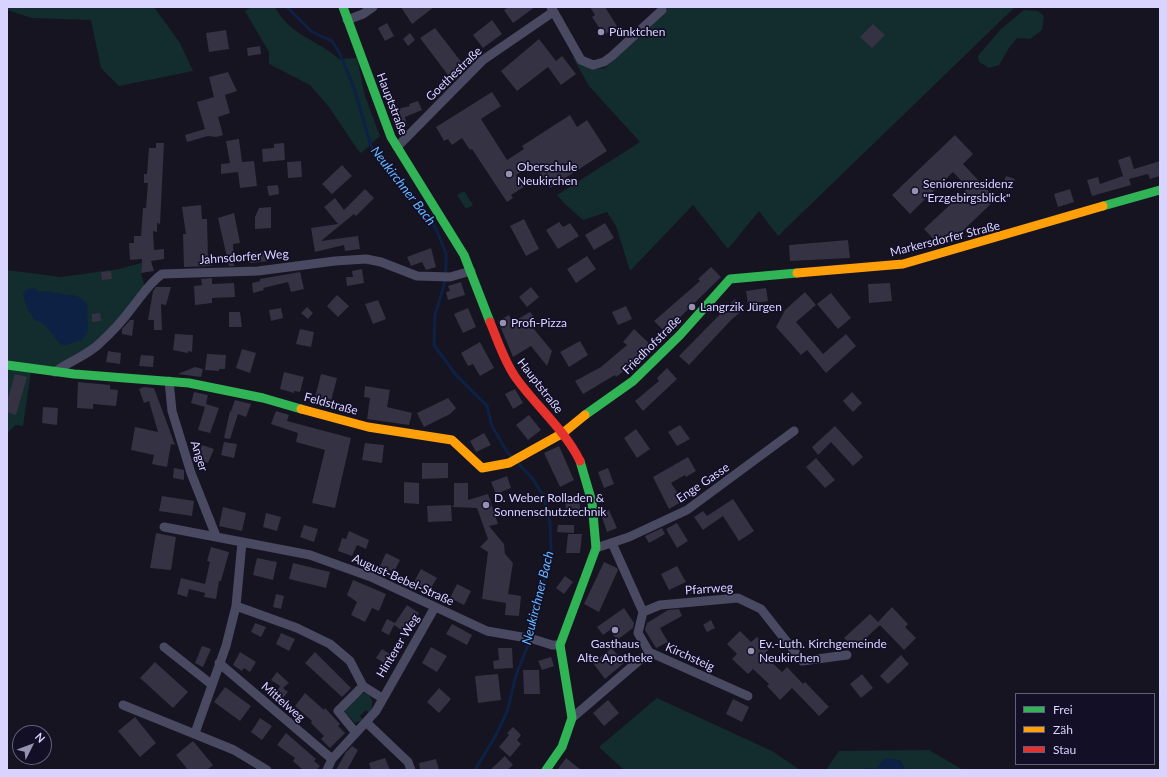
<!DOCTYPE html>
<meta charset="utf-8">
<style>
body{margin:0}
#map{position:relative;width:1167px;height:777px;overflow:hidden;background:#161421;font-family:Lato,sans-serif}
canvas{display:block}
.frame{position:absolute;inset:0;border:8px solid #d9d4ff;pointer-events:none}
.legend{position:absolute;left:1015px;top:693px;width:140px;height:72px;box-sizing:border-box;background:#130f26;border:1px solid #625e7d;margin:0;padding:5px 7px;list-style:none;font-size:12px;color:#d9d4ff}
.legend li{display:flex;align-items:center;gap:8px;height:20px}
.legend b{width:20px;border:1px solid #625e7d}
.north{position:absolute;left:12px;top:725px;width:40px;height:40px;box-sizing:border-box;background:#130f26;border:1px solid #625e7d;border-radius:50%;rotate:48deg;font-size:11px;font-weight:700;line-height:16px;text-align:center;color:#d9d4ff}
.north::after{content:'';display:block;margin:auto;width:14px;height:18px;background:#9591b1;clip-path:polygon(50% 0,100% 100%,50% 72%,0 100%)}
</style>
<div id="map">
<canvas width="1167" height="777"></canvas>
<div class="frame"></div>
<ul class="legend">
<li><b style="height:5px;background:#30b455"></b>Frei</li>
<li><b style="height:5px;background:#ff9f0a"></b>Zäh</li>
<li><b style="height:5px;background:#e5322d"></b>Stau</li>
</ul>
<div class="north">N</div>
</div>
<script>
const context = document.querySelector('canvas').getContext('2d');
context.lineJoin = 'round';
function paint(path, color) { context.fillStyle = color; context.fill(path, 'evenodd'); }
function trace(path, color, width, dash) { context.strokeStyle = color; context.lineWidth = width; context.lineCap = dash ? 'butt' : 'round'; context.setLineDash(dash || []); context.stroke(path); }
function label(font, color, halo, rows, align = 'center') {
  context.font = font + ' Lato,sans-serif'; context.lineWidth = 3.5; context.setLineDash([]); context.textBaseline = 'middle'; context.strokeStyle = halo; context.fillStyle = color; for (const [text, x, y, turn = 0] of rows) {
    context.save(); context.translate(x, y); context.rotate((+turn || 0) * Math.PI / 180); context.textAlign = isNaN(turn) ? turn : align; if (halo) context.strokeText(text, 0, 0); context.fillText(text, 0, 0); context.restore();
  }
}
const green = new Path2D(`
 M7 7H154L180 43 193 71 119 86 101 68 91 20 32 18 7 10Z
 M252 7H275C289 35 318 40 339 59L357 58 365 96 380 136 361 153 357 149 329 107 310 85 269 64V52L245 11Z
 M662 7H1015L778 236 759 211 728 249 693 205 630 271 616 226 607 212 583 220 565 204 557 195 640 142 589 86 572 56C583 65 591 70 605 68L650 26Z
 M1024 10 1038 11 1044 16 1042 30 1030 39 1017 38 1009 48 999 65 989 68 979 62 978 56 1001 29Z
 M464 191 473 205 466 209 457 195Z
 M141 263V273L145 287 95 345 68 364 31 372 23 426 16 425 7 433V270L61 277 119 269Z
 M360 693C372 692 376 703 369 713L366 710 360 716 363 720 355 723 345 712V709Z
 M657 698 772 751 800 770H624L599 747Z
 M929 750 963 770H905L900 760 876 769 826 770 839 751Z`);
const water = new Path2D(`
 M35 288 38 292C47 291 53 292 61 294 74 296 77 293 87 304L88 331 82 340 65 345 60 344 45 325 35 320 27 308 23 294 27 289Z
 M885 758 900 760 905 770H864V768L876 769Z`);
const stream = new Path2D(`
 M287 7 312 32 332 41 340 54 354 88 371 146 417 199 436 229 446 253V267L444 285 435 315 434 345 456 375 487 406 492 426 507 452 512 457
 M475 770 495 737 507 712 516 675 528 645 551 550 550 522 543 495 532 478 517 462`);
const building = new Path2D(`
 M401 7H434L412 24Z
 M508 7H535L513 23 504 10Z
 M590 7H605L617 26 604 35 592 17 595 15Z
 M492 20 502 34 483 48 473 35Z
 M387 23 394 36 385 41 378 28Z
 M873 24 885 35 872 48 860 37Z
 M435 28 463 64 448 75 420 38Z
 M226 30 229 49 209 52 206 33Z
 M410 33 415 40 408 46 403 39Z
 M539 39 556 61 562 56 576 74 561 85 548 67 517 91 501 71Z
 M260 46 261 54 248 56 247 48Z
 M228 72 237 91 225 95 230 113 218 117 223 135 216 137 208 136 187 142 185 135 205 129 197 102 214 97 209 77Z
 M492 92 501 106 481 119 507 160 524 149 522 146 570 115 577 127 587 120 607 151 550 188 534 164 516 175 524 187 511 195 513 198 507 202 472 149 470 150 462 138 452 145 448 139 444 141 436 127Z
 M418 101 422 110 405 117 407 126 398 129 393 110 410 106 409 104Z
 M955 135 973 154 963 164 996 199 951 242 939 245 924 229 968 188 953 172 910 214 892 195Z
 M239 139 242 162 254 161 257 186 240 188 238 172 221 174V164L230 163 226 141Z
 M156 143H164L160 224 157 223V232L153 231 154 250 164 249V259L151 261 154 271 141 273 142 259 130 260 129 243H134V236H141L143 208H146L148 183H144V174H147L149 148H156Z
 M284 143 285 160 263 162 262 149 274 148V144Z
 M1130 156 1134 169 1160 161V176L1150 179 1148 174 1129 179 1131 185 1092 196 1087 180 1098 177 1100 184 1123 176 1118 160Z
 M301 161 302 177 288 178 287 162Z
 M342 165 352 176 332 194 322 184Z
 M1006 176 1015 179 1012 187 1003 185Z
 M278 185 279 194 269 196 267 186Z
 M365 189 374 198 356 216 354 214 321 241 358 236 360 249 345 251 344 245 315 252 311 228 338 224 324 207 335 198 344 210Z
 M1070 189 1074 202 1058 207 1054 194Z
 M201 205 202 219H207L208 258H210L211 266 184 267 183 234H186L182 207Z
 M271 207V228L255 229V217L259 208Z
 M234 213 240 243 233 244 234 266H229L218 218Z
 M524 219 539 249 526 256 510 226Z
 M559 222 563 227 570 223 579 236 558 249 546 230Z
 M605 223 614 238 594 250 585 235Z
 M848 240 850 258 790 261 789 245Z
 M431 248 436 267 426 270 422 262 411 266 407 257Z
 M268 251 269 261 250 263 249 253Z
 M587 256 596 269 576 283 567 269Z
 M711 267 721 277 665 332 654 321 700 281 698 279Z
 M362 269 364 283 347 286 346 277H353L352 271Z
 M111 271 112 279 102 280 101 272Z
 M300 272 304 289 291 292 288 282 263 288 264 290 253 293 252 283 260 281V279Z
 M212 278V284L234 283 235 297 212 298V303L195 305 194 286 202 285 201 279Z
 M461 282 465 295 448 300 446 292 450 291 448 286Z
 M890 283 892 301 869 303 868 284Z
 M156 287H171L166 305 161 304 162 330H154V320H148L153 291Z
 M531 287 539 297 527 307 519 297Z
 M766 288 768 301 748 304 746 291Z
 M805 292 816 305 796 322 823 354 846 334 856 346 826 373 807 350 801 355 776 327 785 310Z
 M831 293 851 318 838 329 817 304Z
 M337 295 349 306 338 317 327 306Z
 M735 299 744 309 731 320 689 365 679 356Z
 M378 300 386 319 373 324 365 304Z
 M626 306 632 319 618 325 612 312Z
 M307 307 313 313 308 319 301 313Z
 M281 308 283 318 271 321 269 310Z
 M468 308 476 327 463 333 454 314Z
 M229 312H240L242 327H229Z
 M530 312 538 323 533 328 552 351 547 366 531 346 513 357 498 321 509 315 513 322Z
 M100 313 101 321 92 322V314Z
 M130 320H134L132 336 122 334V329Z
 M300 329 314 332 311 347 296 344Z
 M634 329 652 346 641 358 616 377 615 375 583 394 575 381 601 367 627 345 623 342Z
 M175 334 193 335 192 352 188 351V353L173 350Z
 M580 341 588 355 569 367 560 352Z
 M480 342 494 368 480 376 473 364 468 366 461 353Z
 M242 349 256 353 250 373 236 368Z
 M108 351 121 353 120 364 106 362Z
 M207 354 226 355 225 369H219V371L205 370Z
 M141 355 154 356 153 367 139 366Z
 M195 367 203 369 201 377 178 374Z
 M667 368 677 379 643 411 635 401 659 381 657 378Z
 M284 372 304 377 300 392 294 391V393L280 389Z
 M15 374 27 377 16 415 7 412V402Z
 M321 374 337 378 330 405 314 401Z
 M78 382 110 385V389L118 390 116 406 93 404V409L77 408Z
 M365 386 390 390 387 407 412 413 409 425 367 419 370 398 364 397Z
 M143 387 154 388 175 445 171 444 167 467 152 464 154 455 131 450 135 427 158 432 149 401 144 403 139 389Z
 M515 389 523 403 513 409 505 394Z
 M194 392 208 395 206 404 219 408 210 433 198 430 205 407 191 403Z
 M852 392 862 403 853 412 843 401Z
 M448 398 456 408 450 414 424 427 417 413Z
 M235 400 251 404 246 417 238 414 230 439 224 438 230 411 233 412 231 411Z
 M43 407 58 408 57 425 42 423Z
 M276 411 289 415 287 421 351 438 335 508 312 503 325 450 296 442 298 433 271 424Z
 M529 415 541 430 528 440 516 425Z
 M680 425 690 439 677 446 668 432Z
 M835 426 863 457 853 466 831 442 818 455 812 447Z
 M636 429 650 449 637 458 624 438Z
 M484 433 491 445 476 452 470 441Z
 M224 442 237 444 234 458 221 455Z
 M365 443 384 445 382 463 362 460Z
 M202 445 214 449 208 463 197 459Z
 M559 446 574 480 560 487 544 453Z
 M688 457 696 471 686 477 685 475 671 483 683 501 669 509 653 477Z
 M816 458 835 480 825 488 806 467Z
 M422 463H448V478L422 479Z
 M174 468 184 470V480L173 478Z
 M608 468 614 484 604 488 598 472Z
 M507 476 511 488 496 494 491 482Z
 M404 482 419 483V504L404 503Z
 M454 483H468V500L488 494 498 524 489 526 504 544 505 554 513 563 508 594 521 596 519 616 505 615 506 603 482 599 488 552 480 547 488 539 477 508 452 507 454 505Z
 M162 496 194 501 192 516 159 511Z
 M733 499 754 531 739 541 723 516 703 530 694 517 703 511 707 516Z
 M579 500 581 516 567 517 565 501Z
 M451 505 452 521 428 522 427 506Z
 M223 507 246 513 242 531 219 526Z
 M609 510 617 528 607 532 601 514Z
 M266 513 281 517 277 531 263 527Z
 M677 523 688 541 677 548 666 529Z
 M304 525 318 529 314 542 300 537Z
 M558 525H574V533L557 532Z
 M662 528 665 534 649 543 645 536Z
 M349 531 369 540 366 549 357 545 352 556 338 551 342 538 346 539Z
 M156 533 176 537 171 570 150 568Z
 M568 534H582L580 553H566Z
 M211 547 229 552 221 581H219L216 599 204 597 205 593 189 589 187 597 177 594 181 578 205 584 210 562 207 561Z
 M386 553 400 560 394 572 380 566Z
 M257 558 277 562 273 580 253 575Z
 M604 562 617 568 618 570 599 612 584 604Z
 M293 563 330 572 326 588 289 579Z
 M677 566 686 582 669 590 661 574Z
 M421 569 437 578 429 591 414 582Z
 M565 576 573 582 564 594 556 588Z
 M353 580 386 594 379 611 372 608 365 622 351 615 357 602 347 595Z
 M457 584 471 591 464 605 450 598Z
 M276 594 284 596 281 609 273 607Z
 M407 605 419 613 406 633 394 625 389 635 381 631 387 619 395 623Z
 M892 607 908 624 905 627 916 638 904 650 880 625 855 648 844 638 870 614 878 622Z
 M624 608 634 623 633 628 617 640 610 630 603 635 597 627Z
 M679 609 682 616 660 628 668 642 656 648 645 630 647 623 668 610Z
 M711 620 715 628 707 632 703 625Z
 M255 623 266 627 261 637 251 632Z
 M452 624 472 635 467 645 446 634Z
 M740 631 751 642 757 637 769 649 764 655 782 672 787 667 803 684 805 682 829 707 819 716 792 688 780 700 767 686 769 684 753 669 748 674 732 659 737 654 727 644Z
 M281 633 295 639 289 651 276 644Z
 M202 646 211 649 203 667 195 663Z
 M431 647 447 656 437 672 422 663Z
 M498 648H512L513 668 494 669 493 661 499 660Z
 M612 648 624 663 605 679 593 663Z
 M382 649 394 657 389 664H386L376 658Z
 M240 652 256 662 250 672 244 668 242 671 233 665Z
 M315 652 351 688 342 697 305 663Z
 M901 655 909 664 888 684 880 676Z
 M551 657 554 666 542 670 538 661Z
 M155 662 188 692 173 708 140 678Z
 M523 670H539L540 694H524Z
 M277 672 289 683 283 688 288 692 282 699 276 693 280 686 271 680Z
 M498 674 501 700 478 703 475 676Z
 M862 674 873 688 861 698 850 684Z
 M225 687 251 706 240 721 214 702Z
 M439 688 451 699 439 713 427 702Z
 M305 693 324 710 325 708 340 724 338 726 345 733 330 748 321 739 324 736 311 723 312 721 295 706Z
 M733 699 749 707 742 722 726 714Z
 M608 700 619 713 604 726 593 713Z
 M135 717 156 743 140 757 118 731Z
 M260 718 272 726 262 740 251 732Z
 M513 727 521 735 517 740 521 744 510 757 499 747 509 735 507 733Z
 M286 733 316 759 314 761 320 766 316 770H303L293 761 295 758 277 745Z
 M193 741 213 765 207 770H188L176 755Z
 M352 746 358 750 347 770H336L346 752Z
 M505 756 513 765 507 770H490Z
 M385 758 390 770H371L369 763Z
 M566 758 581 770H557Z
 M436 759 439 770H420L419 763Z`);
const street = new Path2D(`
 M551 7 581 60 593 65 604 62 612 56 662 10
 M347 20 363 14 373 7
 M397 147 483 60 553 12
 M55 372C69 361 87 356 100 343 111 333 122 321 131 309 141 297 149 283 162 274L258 271 335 261 366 259 381 262 417 276 450 277 471 271
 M169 381 172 411 191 473 216 536
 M164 527 310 555 371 577 487 631 533 639 552 645H560
 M612 543 643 612 638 633 649 652
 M596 548 629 537 687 510 794 431
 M236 606 297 628 330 644 350 661 363 686 382 698
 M643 612 660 605 738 598 761 609 802 661 847 655
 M164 647 211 684
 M649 652 748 696
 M219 663 332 759
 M123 705 234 750 267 770
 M572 718 649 652
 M366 722 408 762 411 770
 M195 733 226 646 236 606 242 542
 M356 733 338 711 363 686
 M327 770 332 759 376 711 435 607`);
const fast = new Path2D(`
 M343 7 391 137 464 255 490 322
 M1103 206 1160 190
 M7 365 74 374 189 383 263 398 301 409
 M585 415 633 381 680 335 730 279 797 273
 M546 770 562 747 572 718 560 645 596 548 592 502 580 461`);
const slow = new Path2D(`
 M797 273 903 264 1103 206
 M301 409 368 427 452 440 482 468 509 463 563 433 585 415`);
const jam = new Path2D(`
 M490 322C498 341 504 361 516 378 536 406 564 429 580 461`);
const markers = [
 [601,32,4,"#9591b1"],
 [509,174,4,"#9591b1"],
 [915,191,4,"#9591b1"],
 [692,307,4,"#9591b1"],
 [503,323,4,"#9591b1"],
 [486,505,4,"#9591b1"],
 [615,630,4,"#9591b1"],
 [751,651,4,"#9591b1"]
];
const poiNames = [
 ["Pünktchen",609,32],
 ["Oberschule",517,167],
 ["Neukirchen",517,181],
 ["Seniorenresidenz",923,184],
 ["\"Erzgebirgsblick\"",923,198],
 ["Langrzik Jürgen",700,307],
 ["Profi-Pizza",511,323],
 ["D. Weber Rolladen &",494,498],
 ["Sonnenschutztechnik",494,512],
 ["Gasthaus",615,644,"center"],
 ["Alte Apotheke",615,658,"center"],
 ["Ev.-Luth. Kirchgemeinde",759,644],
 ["Neukirchen",759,658]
];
const streetNames = [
 ["Goethestraße",454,74,-44],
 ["Hauptstraße",392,104,69],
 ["Markersdorfer Straße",945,239,-14],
 ["Jahnsdorfer Weg",244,257,-4],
 ["Friedhofstraße",652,345,-45],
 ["Hauptstraße",540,386,52],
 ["Feldstraße",331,404,15],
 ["Anger",199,456,72],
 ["Enge Gasse",703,483,-34],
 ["August-Bebel-Straße",403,580,24],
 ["Pfarrweg",709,589,-4],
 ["Hinterer Weg",398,646,-59],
 ["Kirchsteig",690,657,24],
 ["Mittelweg",283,702,41]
];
const waterNames = [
 ["Neukirchner Bach",403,186,52],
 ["Neukirchner Bach",538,598,-76]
];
paint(green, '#132c2d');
paint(water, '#0d2144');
trace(stream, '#0d2144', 3);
paint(building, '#343243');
trace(street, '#4a4962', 9);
trace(fast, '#30b455', 9);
trace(slow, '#ff9f0a', 9);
trace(jam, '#e5322d', 9);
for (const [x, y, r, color] of markers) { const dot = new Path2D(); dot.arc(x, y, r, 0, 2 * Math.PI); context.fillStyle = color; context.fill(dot); trace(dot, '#130f26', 1.5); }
label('12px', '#d9d4ff', '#130f26', poiNames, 'left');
label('12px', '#d9d4ff', '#130f26', streetNames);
label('italic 13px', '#62b6ff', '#130f26', waterNames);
</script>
